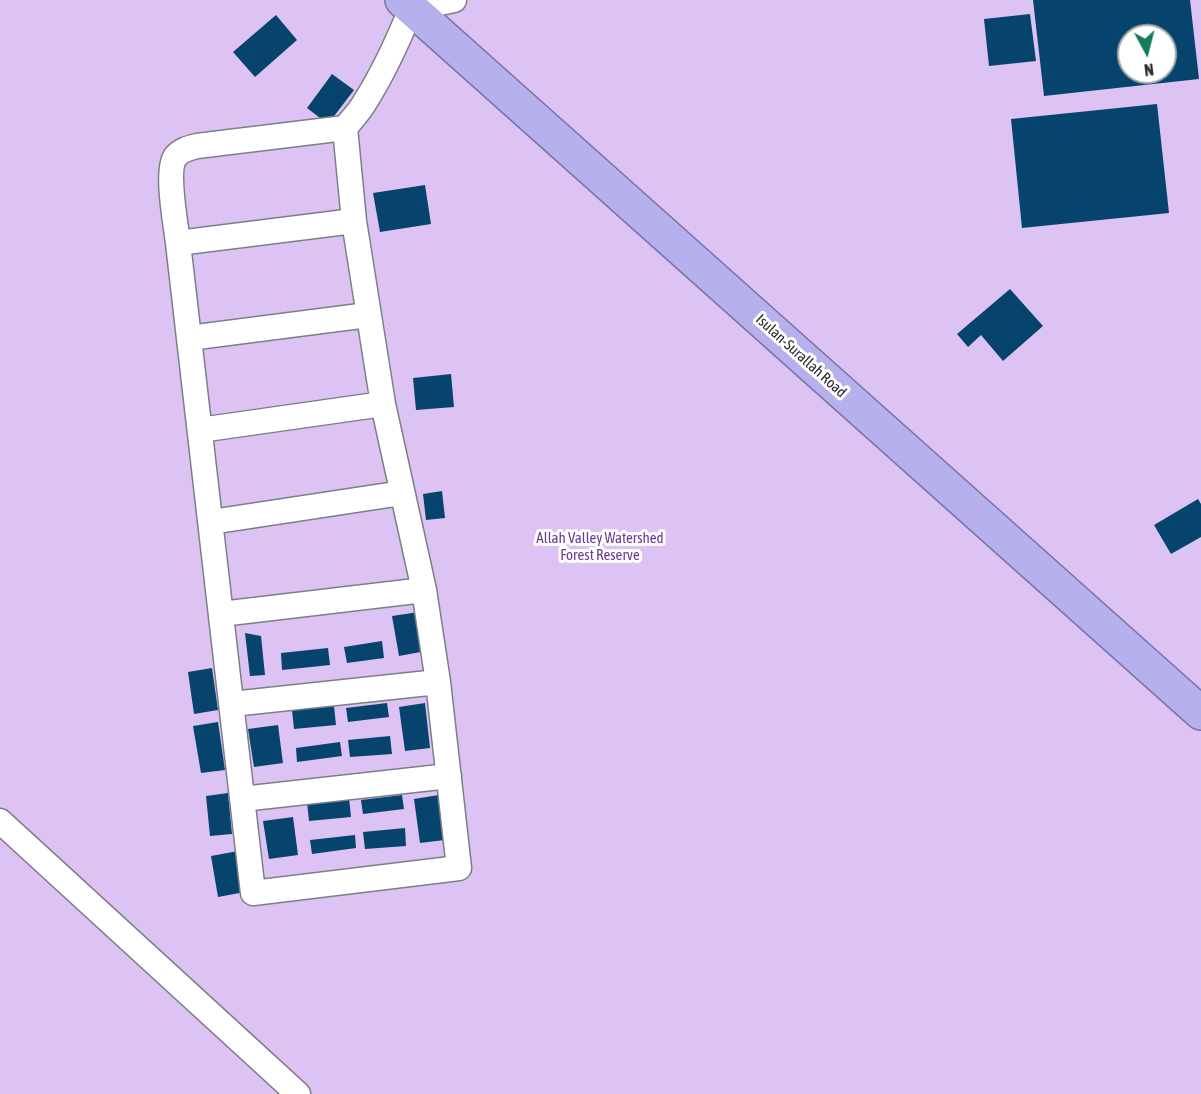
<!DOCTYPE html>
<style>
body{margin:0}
#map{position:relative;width:1201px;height:1094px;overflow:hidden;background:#e9eef9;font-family:"Asap Condensed",sans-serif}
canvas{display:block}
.north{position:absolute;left:1117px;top:24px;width:60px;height:60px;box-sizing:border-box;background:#fff;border:2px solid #a9aaac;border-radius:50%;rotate:173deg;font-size:16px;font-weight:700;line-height:24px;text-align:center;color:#292b2f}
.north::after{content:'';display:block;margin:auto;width:21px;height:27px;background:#147c56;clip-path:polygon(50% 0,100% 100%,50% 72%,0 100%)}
</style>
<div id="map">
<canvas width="1201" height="1094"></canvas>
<div class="north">N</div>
</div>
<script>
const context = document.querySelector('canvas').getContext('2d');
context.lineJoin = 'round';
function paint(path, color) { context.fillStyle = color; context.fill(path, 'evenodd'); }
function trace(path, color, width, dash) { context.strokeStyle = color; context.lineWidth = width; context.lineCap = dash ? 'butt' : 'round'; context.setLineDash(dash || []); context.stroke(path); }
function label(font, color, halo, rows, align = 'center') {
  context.font = font + ' "Asap Condensed",sans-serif'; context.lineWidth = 6; context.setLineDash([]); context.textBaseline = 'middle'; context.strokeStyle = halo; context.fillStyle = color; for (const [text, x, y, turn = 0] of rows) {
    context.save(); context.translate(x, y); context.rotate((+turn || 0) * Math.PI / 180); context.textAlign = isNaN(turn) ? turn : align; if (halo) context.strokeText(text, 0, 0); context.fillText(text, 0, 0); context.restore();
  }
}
const green = new Path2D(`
 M0 0H1201V1094H0ZM1129 36H1165V72H1129Z`);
const building = new Path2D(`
 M1033 0H1190L1199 79 1044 96ZM1129 36H1165V72H1129Z
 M1030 14 1036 61 989 66 984 19Z
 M276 15 297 40 255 77 233 52Z
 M332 74 354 90 328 124 307 108Z
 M1157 104 1169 213 1022 228 1011 119Z
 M425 185 431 224 380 232 373 193Z
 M1010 289 1043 326 1003 361 981 335 968 347 957 334Z
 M451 374 454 407 416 410 413 378Z
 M442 491 445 518 426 520 423 494Z
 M1198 499 1201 504V537L1171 554 1154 525Z
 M419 612 426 651 399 656 392 616Z
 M245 633 261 636 265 675 250 676Z
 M382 641 384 658 347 663 344 647Z
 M328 648 330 665 282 670 281 653Z
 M212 668 218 710 194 714 188 672Z
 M387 703 389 717 348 722 346 708Z
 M425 703 430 748 405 751 399 707Z
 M334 706 336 725 294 729 292 710Z
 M218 722 225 770 201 773 193 726Z
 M278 725 283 763 254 767 248 729Z
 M390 736 392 754 350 757 348 740Z
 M340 742 342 756 297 762 296 748Z
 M228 793 232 834 210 836 206 796Z
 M402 795 404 809 363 814 361 800Z
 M439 795 445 840 420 843 414 799Z
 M349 798 351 817 309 821 307 802Z
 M293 817 298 855 269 859 263 821Z
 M405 828 406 846 365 849 363 832Z
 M355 835 356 848 312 854 310 840Z
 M238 851 245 892 218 897 211 856Z`);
const minor = new Path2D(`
 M345 128 197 146C189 148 181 150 176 156 165 169 176 225 178 243L253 893 459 868 438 682 424 590 383 404 354 221 345 128C352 119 360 111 365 102 384 72 398 41 411 9L454 0
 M178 243 354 221
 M189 338 368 315
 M200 430 383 404
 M211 522 402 493
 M221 614 424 590
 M232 704 438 682
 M242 799 449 776
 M0 821 298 1094`);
const trunk = new Path2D(`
 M402 0 1201 713`);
const streetNames = [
 ["Isulan-Surallah Road",801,356,42]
];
const parkNames = [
 ["Allah Valley Watershed",600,538],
 ["Forest Reserve",600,555]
];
paint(green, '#ddc2f4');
paint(building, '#06446e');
trace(minor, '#7b7f88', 27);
trace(trunk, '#7974a7', 36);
trace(minor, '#fff', 24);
trace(trunk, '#b6b0ec', 33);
label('15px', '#292b2f', '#fff', streetNames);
label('15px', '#6e3991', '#fff', parkNames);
</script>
